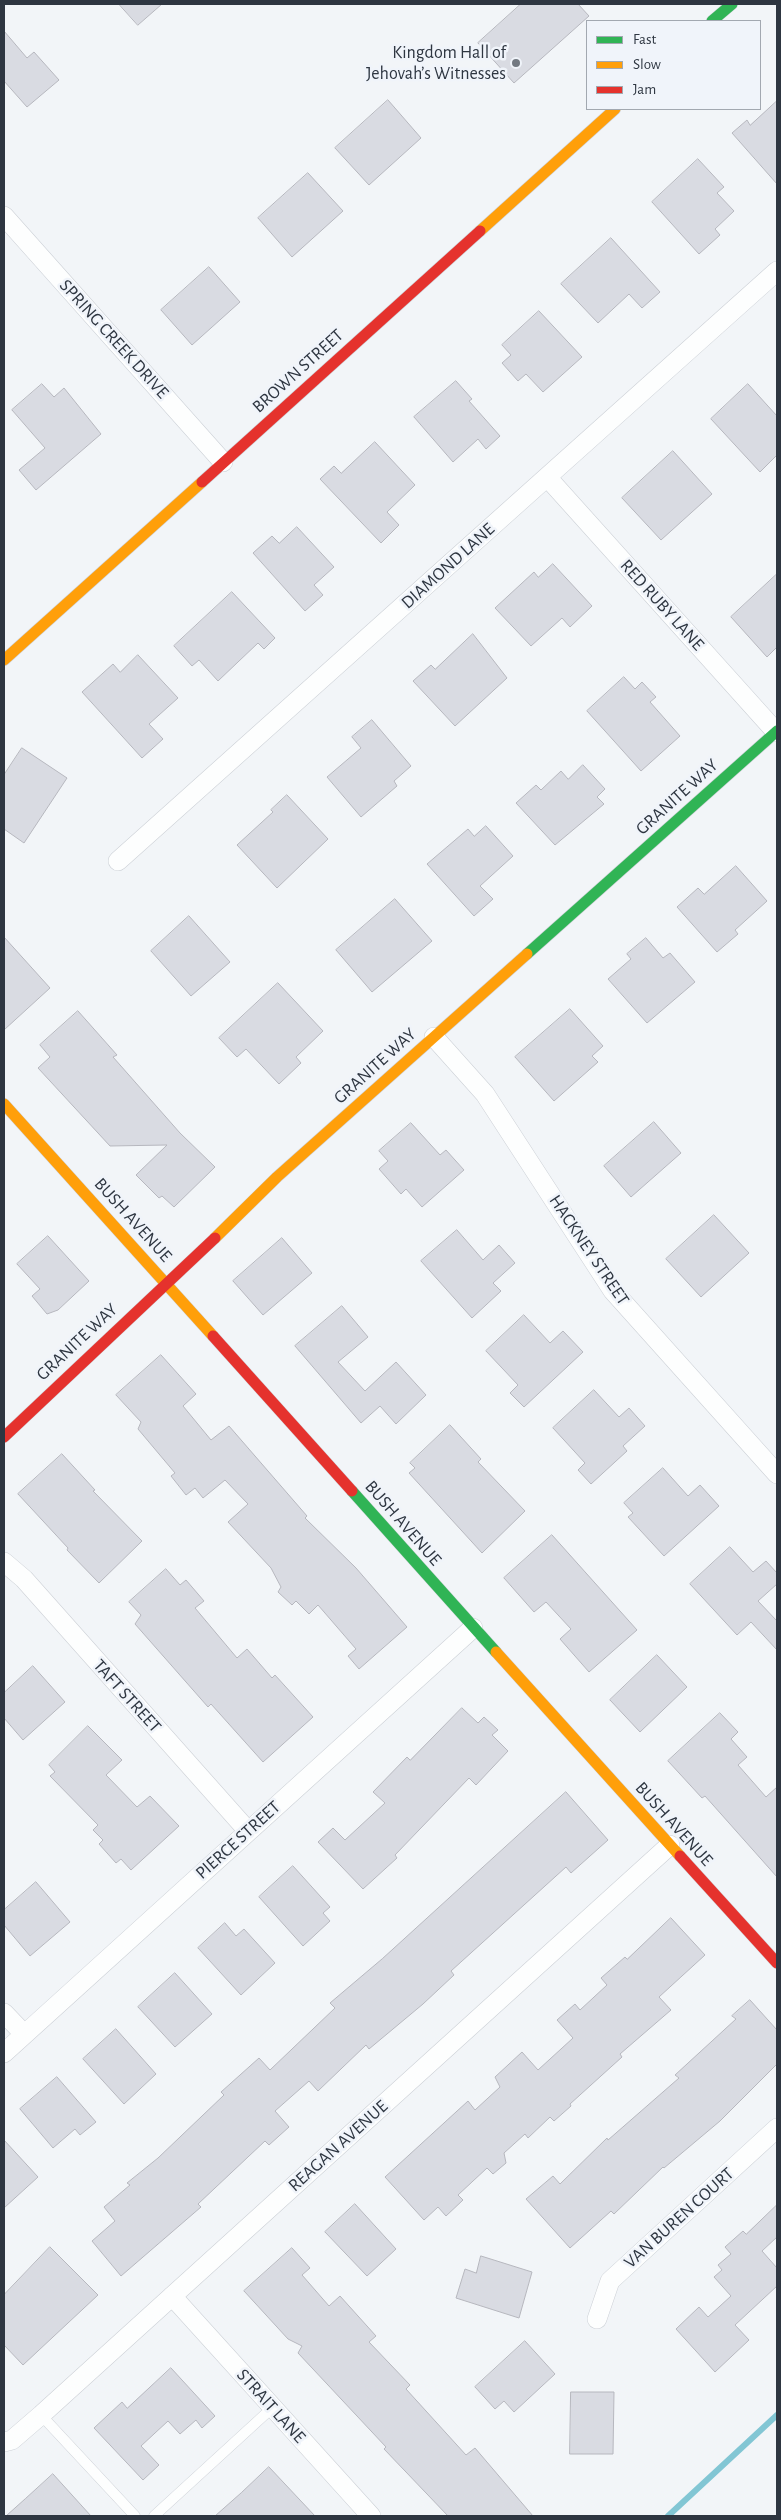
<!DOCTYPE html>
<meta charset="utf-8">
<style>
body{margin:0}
#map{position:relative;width:781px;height:2520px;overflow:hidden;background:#f2f5f8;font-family:"Alegreya Sans",sans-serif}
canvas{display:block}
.frame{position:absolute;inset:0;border:5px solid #2e3641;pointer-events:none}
.legend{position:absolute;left:586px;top:20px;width:175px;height:90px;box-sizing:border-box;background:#f0f4fa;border:1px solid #a2a8b0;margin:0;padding:6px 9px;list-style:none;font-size:15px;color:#2e3641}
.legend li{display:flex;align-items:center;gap:10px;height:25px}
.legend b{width:25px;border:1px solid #a2a8b0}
</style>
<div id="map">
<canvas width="781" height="2520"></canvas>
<div class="frame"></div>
<ul class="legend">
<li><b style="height:6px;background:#30b455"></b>Fast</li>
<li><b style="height:6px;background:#ff9f0a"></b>Slow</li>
<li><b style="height:6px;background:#e5322d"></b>Jam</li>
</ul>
</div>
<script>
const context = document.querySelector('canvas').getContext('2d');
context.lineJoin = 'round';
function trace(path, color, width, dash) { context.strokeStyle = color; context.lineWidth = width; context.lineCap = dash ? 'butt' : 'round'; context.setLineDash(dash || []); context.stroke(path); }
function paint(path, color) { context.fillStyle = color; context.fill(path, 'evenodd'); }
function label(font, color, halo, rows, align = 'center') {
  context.font = font + ' "Alegreya Sans",sans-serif'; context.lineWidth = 5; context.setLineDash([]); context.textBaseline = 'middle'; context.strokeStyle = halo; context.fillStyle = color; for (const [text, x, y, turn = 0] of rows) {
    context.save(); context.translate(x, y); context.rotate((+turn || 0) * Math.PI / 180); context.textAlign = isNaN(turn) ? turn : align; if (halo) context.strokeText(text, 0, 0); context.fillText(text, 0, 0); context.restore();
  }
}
const stream = new Path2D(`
 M668 2516 777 2415`);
const building = new Path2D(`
 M119 4H162L138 25Z
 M521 4H578L589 16 514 83 478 43Z
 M4 31 27 58 34 52 59 80 27 107 4 81Z
 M388 100 421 138 369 185 335 148Z
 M777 101V184L732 133 747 120 750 125Z
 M698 159 724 187 717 193 734 211 715 229 720 235 699 254 652 202Z
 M308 173 343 211 292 257 258 218Z
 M611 238 660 292 642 308 629 294 598 323 561 284Z
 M209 267 240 302 192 345 161 310Z
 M539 311 582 357 543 392 526 374 518 381 502 363 511 355 502 345Z
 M456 381 472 399 469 401 500 436 486 449 478 439 453 462 414 417Z
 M42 384 54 397 64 388 101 434 36 490 19 470 45 448 12 410Z
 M748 384 777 416V455L760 472 711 419Z
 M375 442 415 485 387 512 399 525 381 543 320 479 334 466 341 473Z
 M673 451 712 494 661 540 622 498Z
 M297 527 334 567 314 585 323 595 305 611 253 553 272 536 279 543Z
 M553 564 592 606 570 627 562 618 531 646 495 608 534 572 538 577Z
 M777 574V647L767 657 731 617Z
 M232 592 275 638 264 649 258 643 218 681 199 660 192 666 174 646Z
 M473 634 507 678 455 726 413 681 431 665 435 669Z
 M138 655 178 698 149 724 163 739 142 758 82 692 113 664 120 672Z
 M624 677 635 689 642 682 656 697 650 702 680 736 641 771 587 711Z
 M372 720 411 766 394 781 397 786 361 817 327 777 361 748 352 737Z
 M22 748 67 778 24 843 4 829V775Z
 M583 765 605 789 597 797 604 804 555 845 516 803 536 785 541 790 561 771 568 779Z
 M287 795 328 839 277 888 237 845 273 812 271 810Z
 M486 826 513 856 480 886 493 899 474 916 427 864 468 829 474 836Z
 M736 866 767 901 735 930 738 934 717 952 677 907 698 888 704 894Z
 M395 899 432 941 372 992 336 950Z
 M189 916 230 962 191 996 151 951Z
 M4 937 50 988 4 1030Z
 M646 938 663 958 670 953 695 982 647 1023 608 979 631 959 627 954Z
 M278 983 323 1031 296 1057 301 1063 279 1084 246 1049 237 1057 219 1038Z
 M570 1009 603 1046 592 1056 598 1062 554 1101 515 1057Z
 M78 1011 117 1055 113 1057 180 1133 215 1167 174 1207 162 1196 159 1198 136 1175 167 1145 110 1146 38 1068 50 1057 40 1045Z
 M654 1122 681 1153 631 1197 604 1166Z
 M411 1123 440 1155 446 1150 464 1170 422 1207 406 1189 401 1194 379 1169 388 1161 379 1151Z
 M714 1215 749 1253 701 1297 666 1259Z
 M457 1230 483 1260 499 1245 515 1263 493 1283 501 1291 472 1318 421 1261Z
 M48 1236 89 1281 58 1310 47 1314 32 1296 40 1289 17 1264Z
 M282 1238 312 1273 263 1315 233 1281Z
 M342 1306 368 1337 338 1362 365 1391 396 1362 426 1395 396 1424 380 1406 361 1423 295 1346Z
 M524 1315 550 1343 563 1331 583 1352 524 1407 510 1393 518 1385 486 1351Z
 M161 1355 196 1394 183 1406 211 1440 229 1426 307 1516 305 1518 356 1568 407 1627 359 1669 348 1656 356 1649 318 1605 309 1614 296 1601 292 1605 278 1592 281 1587 271 1568 228 1522 248 1504 225 1480 203 1498 195 1488 186 1495 171 1476 175 1473 138 1429 141 1422 116 1395Z
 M594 1390 619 1417 629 1408 645 1426 623 1446 627 1451 591 1484 578 1470 585 1463 553 1428Z
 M450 1425 481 1459 478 1462 525 1511 482 1553 409 1473 415 1468 410 1463Z
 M62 1454 95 1490 93 1491 142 1541 99 1583 67 1550 68 1548 18 1494Z
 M663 1468 688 1496 700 1485 719 1506 664 1556 628 1517 633 1513 624 1503Z
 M552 1535 637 1630 589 1672 560 1639 571 1629 546 1602 534 1612 504 1578Z
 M730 1547 753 1572 766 1561 777 1573V1584L758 1601 777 1621V1650L751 1622 737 1635 690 1584Z
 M166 1569 180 1585 186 1580 204 1601 195 1608 237 1658 247 1649 272 1678 275 1675 313 1717 263 1762 211 1704 208 1707 135 1624 141 1615 129 1602Z
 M657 1655 687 1687 640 1732 610 1700Z
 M33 1666 65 1702 23 1740 4 1718V1693Z
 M462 1708 478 1723 484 1717 498 1730 492 1735 508 1751 476 1785 469 1778 395 1855 397 1858 363 1889 318 1842 333 1828 345 1840 385 1803 373 1792 407 1757 410 1760Z
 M720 1713 738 1732 731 1739 747 1757 738 1765 766 1797 777 1787V1877L705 1796 702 1798 668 1761Z
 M88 1726 122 1760 106 1775 137 1807 150 1796 179 1826 131 1870 121 1859 116 1863 99 1844 103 1840 93 1830 98 1825 50 1776 55 1772 49 1765Z
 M566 1792 608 1840 571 1873 566 1867 451 1971 454 1975 423 2004 369 2049 366 2045 318 2091 309 2081 275 2111 289 2127 269 2145 265 2141 198 2204 201 2207 121 2276 92 2241 115 2221 104 2207 130 2185 127 2183 158 2158 224 2095 221 2092 259 2058 270 2070 335 2008 330 2003 382 1959Z
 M293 1866 330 1907 323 1913 330 1921 303 1946 259 1897Z
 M36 1882 70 1922 30 1956 4 1925V1910Z
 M671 1918 705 1955 659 1997 671 2010 620 2054 622 2057 570 2104 571 2106 554 2121 550 2117 528 2138 525 2134 504 2153 506 2163 493 2174 487 2168 458 2195 463 2200 446 2216 438 2207 424 2220 385 2177 468 2101 475 2110 500 2087 495 2077 522 2052 538 2070 573 2038 557 2020 575 2004 580 2010 607 1985 601 1978 625 1957 627 1959Z
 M225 1923 236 1936 244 1929 275 1963 241 1995 198 1948Z
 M175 1973 212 2014 175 2047 138 2007Z
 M750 2000 777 2030V2064L720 2121 664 2168 663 2167 614 2214 611 2211 570 2248 526 2199 553 2176 560 2184 607 2138 608 2140 679 2078 675 2075 736 2019 732 2016Z
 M116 2029 156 2074 124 2104 83 2059Z
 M57 2077 96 2122 80 2135 75 2129 53 2148 20 2109Z
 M4 2140 38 2177 4 2208Z
 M355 2204 396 2249 367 2276 325 2232Z
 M777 2205V2237L762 2251 777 2268V2286L735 2325 749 2340 715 2372 676 2329 699 2307 708 2317 731 2296 714 2277 722 2270 718 2265 731 2254 725 2247 743 2231 746 2234Z
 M50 2247 98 2295 23 2365 4 2345V2295Z
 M292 2248 310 2268 302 2275 329 2306 340 2296 376 2336 369 2342 410 2385 406 2389 466 2455 475 2448 533 2516H448L384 2449 386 2447 298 2353 302 2346 288 2339 244 2291Z
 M481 2256 532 2272 519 2318 456 2298 465 2269 476 2273Z
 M525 2341 555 2374 514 2412 504 2401 495 2409 475 2387Z
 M171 2368 215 2416 202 2428 196 2420 180 2434 168 2421 141 2446 159 2465 143 2480 94 2428 122 2402 127 2408Z
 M571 2392H614L613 2454H570Z
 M269 2467 315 2516H215L241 2493Z
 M53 2474 91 2516H6L25 2499Z`);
const lane = new Path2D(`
 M41 2415 135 2516
 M154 2516 272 2408`);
const street = new Path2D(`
 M4 216 223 462
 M547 477 776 732
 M118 861 777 271
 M434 1037 485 1094 613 1291 777 1474
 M4 1562 24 1579 248 1831
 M4 2013 24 2034
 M4 2053 473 1628
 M172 2296 371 2516
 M597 2319 610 2281 777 2128
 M4 2442 12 2440 41 2415 670 1845`);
const fast = new Path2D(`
 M712 21 732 4
 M527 954 777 731
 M352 1491 496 1652`);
const slow = new Path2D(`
 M480 231 615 109
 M4 660 202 482
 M4 1104 213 1336
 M215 1238 277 1177 527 954
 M496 1652 680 1856`);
const jam = new Path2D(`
 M202 482 480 231
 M213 1336 352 1491
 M4 1437 215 1238
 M680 1856 777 1963`);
const markers = [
 [516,63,5,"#737981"]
];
const poiNames = [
 ["Kingdom Hall of",506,53],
 ["Jehovah’s Witnesses",506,74]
];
const streetNames = [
 ["SPRING CREEK DRIVE",114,339,48],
 ["BROWN STREET",298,371,-42],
 ["DIAMOND LANE",448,566,-42],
 ["RED RUBY LANE",662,605,48],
 ["GRANITE WAY",677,797,-42],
 ["GRANITE WAY",375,1066,-42],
 ["BUSH AVENUE",133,1220,48],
 ["HACKNEY STREET",589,1250,56],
 ["GRANITE WAY",77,1342,-43],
 ["BUSH AVENUE",403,1523,49],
 ["TAFT STREET",127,1696,48],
 ["BUSH AVENUE",674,1824,48],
 ["PIERCE STREET",238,1840,-42],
 ["REAGAN AVENUE",338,2146,-42],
 ["VAN BUREN COURT",679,2218,-42],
 ["STRAIT LANE",271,2406,48]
];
trace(stream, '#82c6d4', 6);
paint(building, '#d9dbe2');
trace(building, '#b6b7be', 1);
trace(lane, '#ccd0d6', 11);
trace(street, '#ccd0d6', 20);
trace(fast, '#ccd0d6', 12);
trace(slow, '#ccd0d6', 12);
trace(jam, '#ccd0d6', 12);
trace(lane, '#fdfefe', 10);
trace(street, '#fdfefe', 19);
trace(fast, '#30b455', 11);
trace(slow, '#ff9f0a', 11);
trace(jam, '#e5322d', 11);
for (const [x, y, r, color] of markers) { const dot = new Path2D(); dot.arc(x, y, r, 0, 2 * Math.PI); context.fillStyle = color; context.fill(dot); trace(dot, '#f0f4fa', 2); }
label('18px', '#2e3641', '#f0f4fa', poiNames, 'right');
label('18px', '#2e3641', '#f0f4fa', streetNames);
</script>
